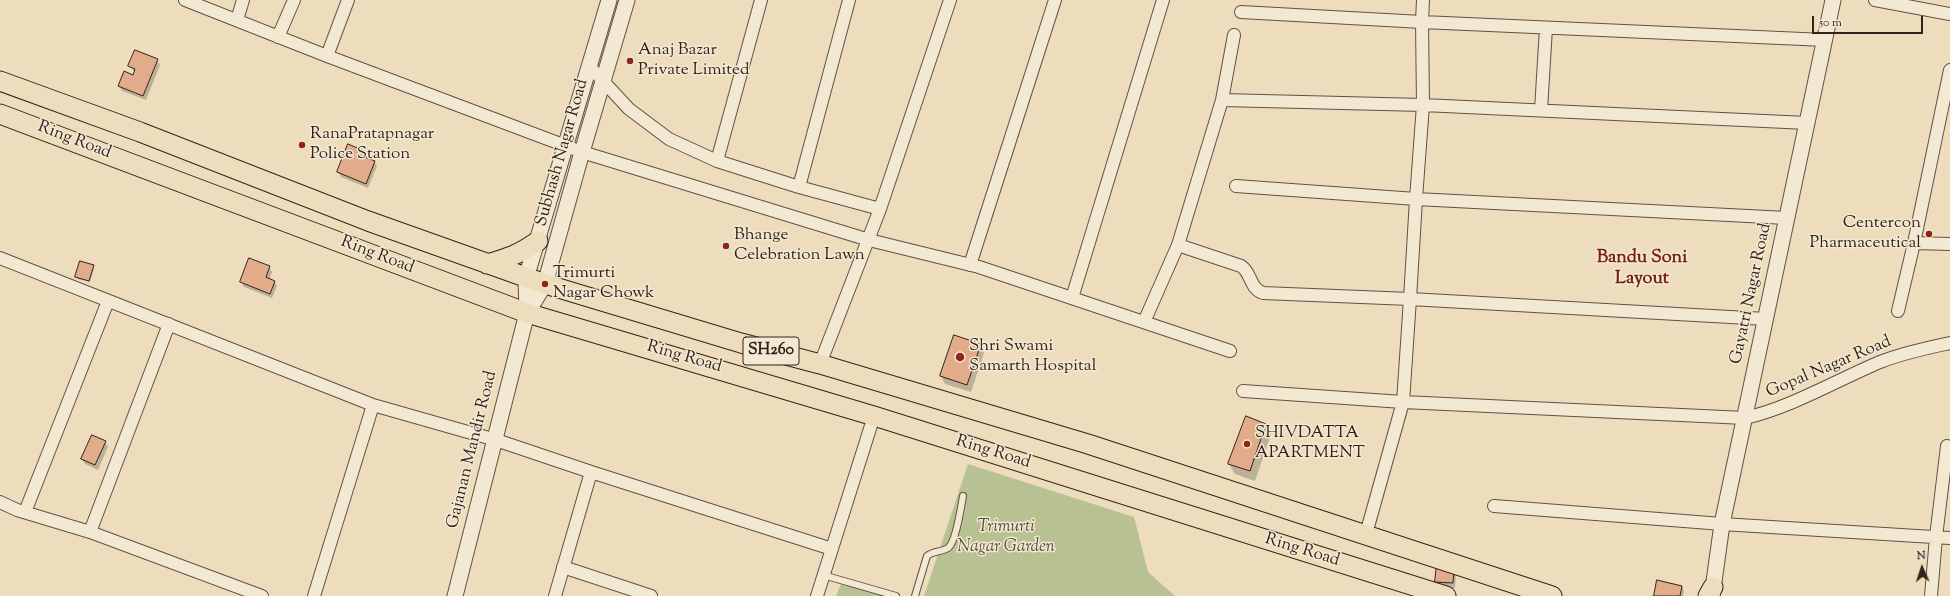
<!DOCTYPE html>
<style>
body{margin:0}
#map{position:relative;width:1950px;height:596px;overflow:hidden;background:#edddbc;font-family:"Sorts Mill Goudy",serif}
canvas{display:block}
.north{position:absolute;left:1902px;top:548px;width:40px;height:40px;-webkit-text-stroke:3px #f3e9d3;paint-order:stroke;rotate:357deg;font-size:11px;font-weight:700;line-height:16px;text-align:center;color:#32221c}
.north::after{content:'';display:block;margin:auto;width:14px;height:18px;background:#32221c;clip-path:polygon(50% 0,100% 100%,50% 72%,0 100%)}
.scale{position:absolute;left:1812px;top:16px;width:111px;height:18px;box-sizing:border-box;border:2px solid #32221c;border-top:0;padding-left:5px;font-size:12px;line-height:14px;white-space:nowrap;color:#32221c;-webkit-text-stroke:3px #f3e9d3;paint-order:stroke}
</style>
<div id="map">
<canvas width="1950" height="596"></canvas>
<div class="north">N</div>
<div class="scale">50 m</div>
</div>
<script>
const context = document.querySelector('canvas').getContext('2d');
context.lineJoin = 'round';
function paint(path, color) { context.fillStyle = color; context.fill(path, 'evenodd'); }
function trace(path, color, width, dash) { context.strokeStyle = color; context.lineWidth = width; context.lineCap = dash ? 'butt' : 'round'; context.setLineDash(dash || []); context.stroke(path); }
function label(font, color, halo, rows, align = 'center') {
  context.font = font + ' "Sorts Mill Goudy",serif'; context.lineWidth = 3; context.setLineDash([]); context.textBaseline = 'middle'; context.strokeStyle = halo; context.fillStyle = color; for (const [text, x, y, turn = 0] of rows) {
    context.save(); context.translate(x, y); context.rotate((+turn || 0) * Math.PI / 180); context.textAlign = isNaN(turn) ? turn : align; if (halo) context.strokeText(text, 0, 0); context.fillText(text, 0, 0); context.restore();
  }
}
const green = new Path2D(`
 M968 464 1134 517 1148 572 1175 596H924Z
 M841 584 887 596H836Z`);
const shadow = new Path2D(`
 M157 60 160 65 146 100 122 91 119 86 134 76 135 72 129 66Z
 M366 153 369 159 374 161 377 166 368 188 341 177 338 172Z
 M93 266 94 268 90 282 78 279 76 277Z
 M269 267 272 272 269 280 274 281 277 286 272 298 244 287 241 282Z
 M955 336 980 345 984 353 971 392 945 384 941 376Z
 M1265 424 1271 434 1255 481 1235 474 1229 464Z
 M105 442 108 447 98 470 85 464 82 459Z
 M1439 555 1457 561 1455 588 1439 587 1436 582Z
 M1682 586 1684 591 1683 596H1655Z`);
const building = new Path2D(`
 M135 50 158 59 143 96 118 86 124 71 133 75 135 69 128 66Z
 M348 144 367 152 365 157 375 161 366 184 337 172Z
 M249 258 270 266 266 277 275 281 270 294 240 282Z
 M80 261 94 265 89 281 75 277Z
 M954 335 981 344 967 385 940 376Z
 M1246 416 1266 424 1250 471 1228 464Z
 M92 435 106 441 95 465 81 459Z
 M1438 554 1455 555 1453 583 1435 582Z
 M1657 580 1682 586 1680 596H1654Z`);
const service = new Path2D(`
 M823 575 896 596
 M915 596 927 556C933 551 942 552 948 548 956 542 961 507 963 496`);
const minor = new Path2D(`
 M185 0 327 56 582 152 869 240 979 267 1230 351
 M1875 0 1950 14
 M1241 12 1422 22 1825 40
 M237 20 243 0
 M278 37 294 0
 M327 56 348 0
 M590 67 629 109 669 139 717 161 761 0
 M1950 70 1914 243 1950 244
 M1222 100 1234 35
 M1541 110 1546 28
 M717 161 799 187 880 209 950 0
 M1236 186 1416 199 1423 105 1422 22 1423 0
 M799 187 849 0
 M1787 218 1416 199 1410 299 1263 293C1249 288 1252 273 1241 266L1178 245 1222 100 1423 105 1807 123
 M0 258 373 405 496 440 591 472 555 596
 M970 265 1055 0
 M1072 298 1163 0
 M1898 311 1914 243
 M1766 319 1410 299 1403 402 1745 418C1792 407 1835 381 1880 362 1902 353 1927 348 1950 343
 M1144 322 1178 245
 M820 364 880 209
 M1243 391 1403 402 1366 534
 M591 472 832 549
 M0 502 17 510 90 532 262 596
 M1494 506 1722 524 1950 538
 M25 512 108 301
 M90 532 169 324
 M563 567 651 596
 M314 596 373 405
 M817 596 874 416
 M1931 596 1936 537 1947 446`);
const tertiary = new Path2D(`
 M527 313 545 284 582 152 627 0
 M455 596 527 313 526 278 609 0
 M1712 596 1722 524 1833 0`);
const primary = new Path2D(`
 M0 81 140 132 368 221 545 284 741 343 820 364 1088 444 1552 596
 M0 114 527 313 874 416 1446 596
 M487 264C508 258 520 254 538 241
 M1708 596 1713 587`);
const markers = [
 [630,61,4,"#8f2418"],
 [302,145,4,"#8f2418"],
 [1929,234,4,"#8f2418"],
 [726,246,4,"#8f2418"],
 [545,284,4,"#8f2418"],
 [960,357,5,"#8f2418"],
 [1247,444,4,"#8f2418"]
];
const shields = [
 [771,351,56]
];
const shieldNames = [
 ["SH260",771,351]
];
const poiNames = [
 ["Anaj Bazar",638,51],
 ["Private Limited",638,71],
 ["RanaPratapnagar",310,135],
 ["Police Station",310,155],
 ["Centercon",1921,224,"right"],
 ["Pharmaceutical",1921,244,"right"],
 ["Bhange",734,236],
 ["Celebration Lawn",734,256],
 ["Trimurti",553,274],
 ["Nagar Chowk",553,294],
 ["Shri Swami",969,347],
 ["Samarth Hospital",969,367],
 ["SHIVDATTA",1255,434],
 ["APARTMENT",1255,454]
];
const streetNames = [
 ["Ring Road",74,141,21],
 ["Subhash Nagar Road",563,153,-74],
 ["Ring Road",377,256,21],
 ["Gayatri Nagar Road",1752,294,-78],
 ["Ring Road",684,358,16],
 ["Gopal Nagar Road",1829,368,-23],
 ["Gajanan Mandir Road",473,450,-76],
 ["Ring Road",993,453,17],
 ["Ring Road",1302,551,17]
];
const parkNames = [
 ["Trimurti",1006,528],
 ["Nagar Garden",1006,548]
];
const neighbourhoodNames = [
 ["Bandu Soni",1642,259],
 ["Layout",1642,280]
];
paint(green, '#b8c191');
paint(shadow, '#0003');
paint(building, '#e2ab89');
trace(building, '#32221c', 1);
trace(service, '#615144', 8);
trace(minor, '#615144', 14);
trace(tertiary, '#615144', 17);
trace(primary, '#32221c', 21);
trace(service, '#f3e9d3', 6);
trace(minor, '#f3e9d3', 12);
trace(tertiary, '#f3e9d3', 15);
trace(primary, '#edddbc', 19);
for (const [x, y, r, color] of markers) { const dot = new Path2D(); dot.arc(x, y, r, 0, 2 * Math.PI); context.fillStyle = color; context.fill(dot); trace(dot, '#f3e9d3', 1.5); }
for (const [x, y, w] of shields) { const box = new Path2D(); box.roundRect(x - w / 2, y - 14, w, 28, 3); context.fillStyle = '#f3e9d3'; context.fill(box); trace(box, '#32221c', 1); }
label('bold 16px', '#32221c', null, shieldNames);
label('17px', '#32221c', '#f3e9d3', poiNames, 'left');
label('17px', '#32221c', '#f3e9d3', streetNames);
label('italic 17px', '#544a39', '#f3e9d3', parkNames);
label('bold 18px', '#7a1f14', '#f3e9d3', neighbourhoodNames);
</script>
